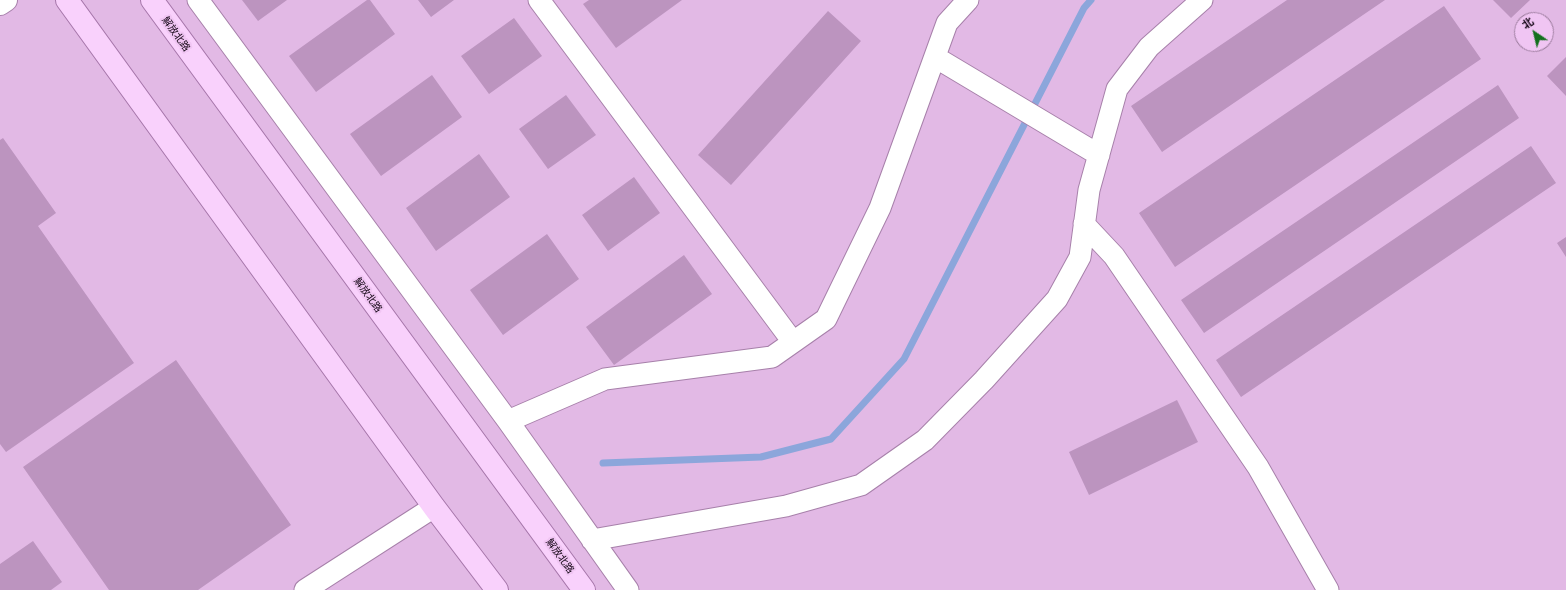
<!DOCTYPE html>
<meta charset="utf-8">
<style>
body{margin:0}
#map{position:relative;width:1566px;height:590px;overflow:hidden;background:#e2b9e5;font-family:"Playfair Display","Noto Sans SC",serif}
canvas{display:block}
.north{position:absolute;left:1514px;top:12px;width:40px;height:40px;box-sizing:border-box;background:#f0c5f3;border:1px solid #98799a;border-radius:50%;rotate:325deg;font-size:11px;font-weight:700;line-height:16px;text-align:center;color:#140615}
.north::after{content:'';display:block;margin:auto;width:14px;height:18px;background:#13701e;clip-path:polygon(50% 0,100% 100%,50% 72%,0 100%)}
</style>
<div id="map">
<canvas width="1566" height="590"></canvas>
<div class="north">北</div>
</div>
<script>
const context = document.querySelector('canvas').getContext('2d');
context.lineJoin = 'round';
function trace(path, color, width, dash) { context.strokeStyle = color; context.lineWidth = width; context.lineCap = dash ? 'butt' : 'round'; context.setLineDash(dash || []); context.stroke(path); }
function paint(path, color) { context.fillStyle = color; context.fill(path, 'evenodd'); }
function label(font, color, halo, rows, align = 'center') {
  context.font = font + ' "Playfair Display","Noto Sans SC",serif'; context.lineWidth = 4; context.setLineDash([]); context.textBaseline = 'middle'; context.strokeStyle = halo; context.fillStyle = color; for (const [text, x, y, turn = 0] of rows) {
    context.save(); context.translate(x, y); context.rotate((+turn || 0) * Math.PI / 180); context.textAlign = isNaN(turn) ? turn : align; if (halo) context.strokeText(text, 0, 0); context.fillText(text, 0, 0); context.restore();
  }
}
const stream = new Path2D(`
 M603 463 761 457 831 439 904 359 1084 8 1091 0`);
const building = new Path2D(`
 M242 0H287L258 21Z
 M367 0H370L395 34 316 92 289 56Z
 M418 0H454L431 17Z
 M589 0H682L616 48 583 4Z
 M1287 0H1385L1162 152 1131 106Z
 M1493 0H1530L1511 18Z
 M1444 6 1481 59 1175 267 1139 213Z
 M828 11 861 41 731 185 698 155Z
 M514 18 542 56 489 94 461 56Z
 M1566 57V96L1547 76Z
 M432 75 462 117 381 176 350 134Z
 M1498 85 1519 118 1204 333 1181 300Z
 M566 95 596 135 548 169 519 129Z
 M3 138 56 213 38 226 134 363 6 452 0 444V140Z
 M1531 146 1556 183 1241 397 1216 360Z
 M479 154 510 197 436 251 406 208Z
 M634 177 660 213 608 251 582 215Z
 M547 234 579 279 503 335 470 290Z
 M1566 237V257L1557 243Z
 M684 255 712 294 614 365 586 327Z
 M176 360 291 525 198 590H109L23 467Z
 M1177 400 1198 442 1089 495 1069 452Z
 M33 541 62 582 51 590H0V564Z`);
const minor = new Path2D(`
 M198 0 508 421 628 590
 M539 0 793 342
 M935 57 1099 155
 M1084 224 1114 256 1258 467 1328 590
 M508 421 605 379 772 357 826 319 880 208 947 23 968 0
 M592 540 786 506 861 485 925 440 984 380 1057 299 1080 257 1089 190 1117 89 1149 47 1202 0
 M305 590 434 507`);
const tertiary = new Path2D(`
 M0 4 6 0`);
const primary = new Path2D(`
 M67 0 434 507 497 590
 M152 0 584 590`);
const streetNames = [
 ["解放北路",176,34,54],
 ["解放北路",368,295,54],
 ["解放北路",560,556,54]
];
trace(stream, '#8ca6db', 7);
paint(building, '#bc94bf');
trace(minor, '#a780aa', 23);
trace(tertiary, '#a780aa', 24);
trace(primary, '#a676aa', 24);
trace(minor, '#fff', 21);
trace(tertiary, '#fff', 22);
trace(primary, '#f9d1fc', 22);
label('10px', '#140615', '#f0c5f3', streetNames);
</script>
